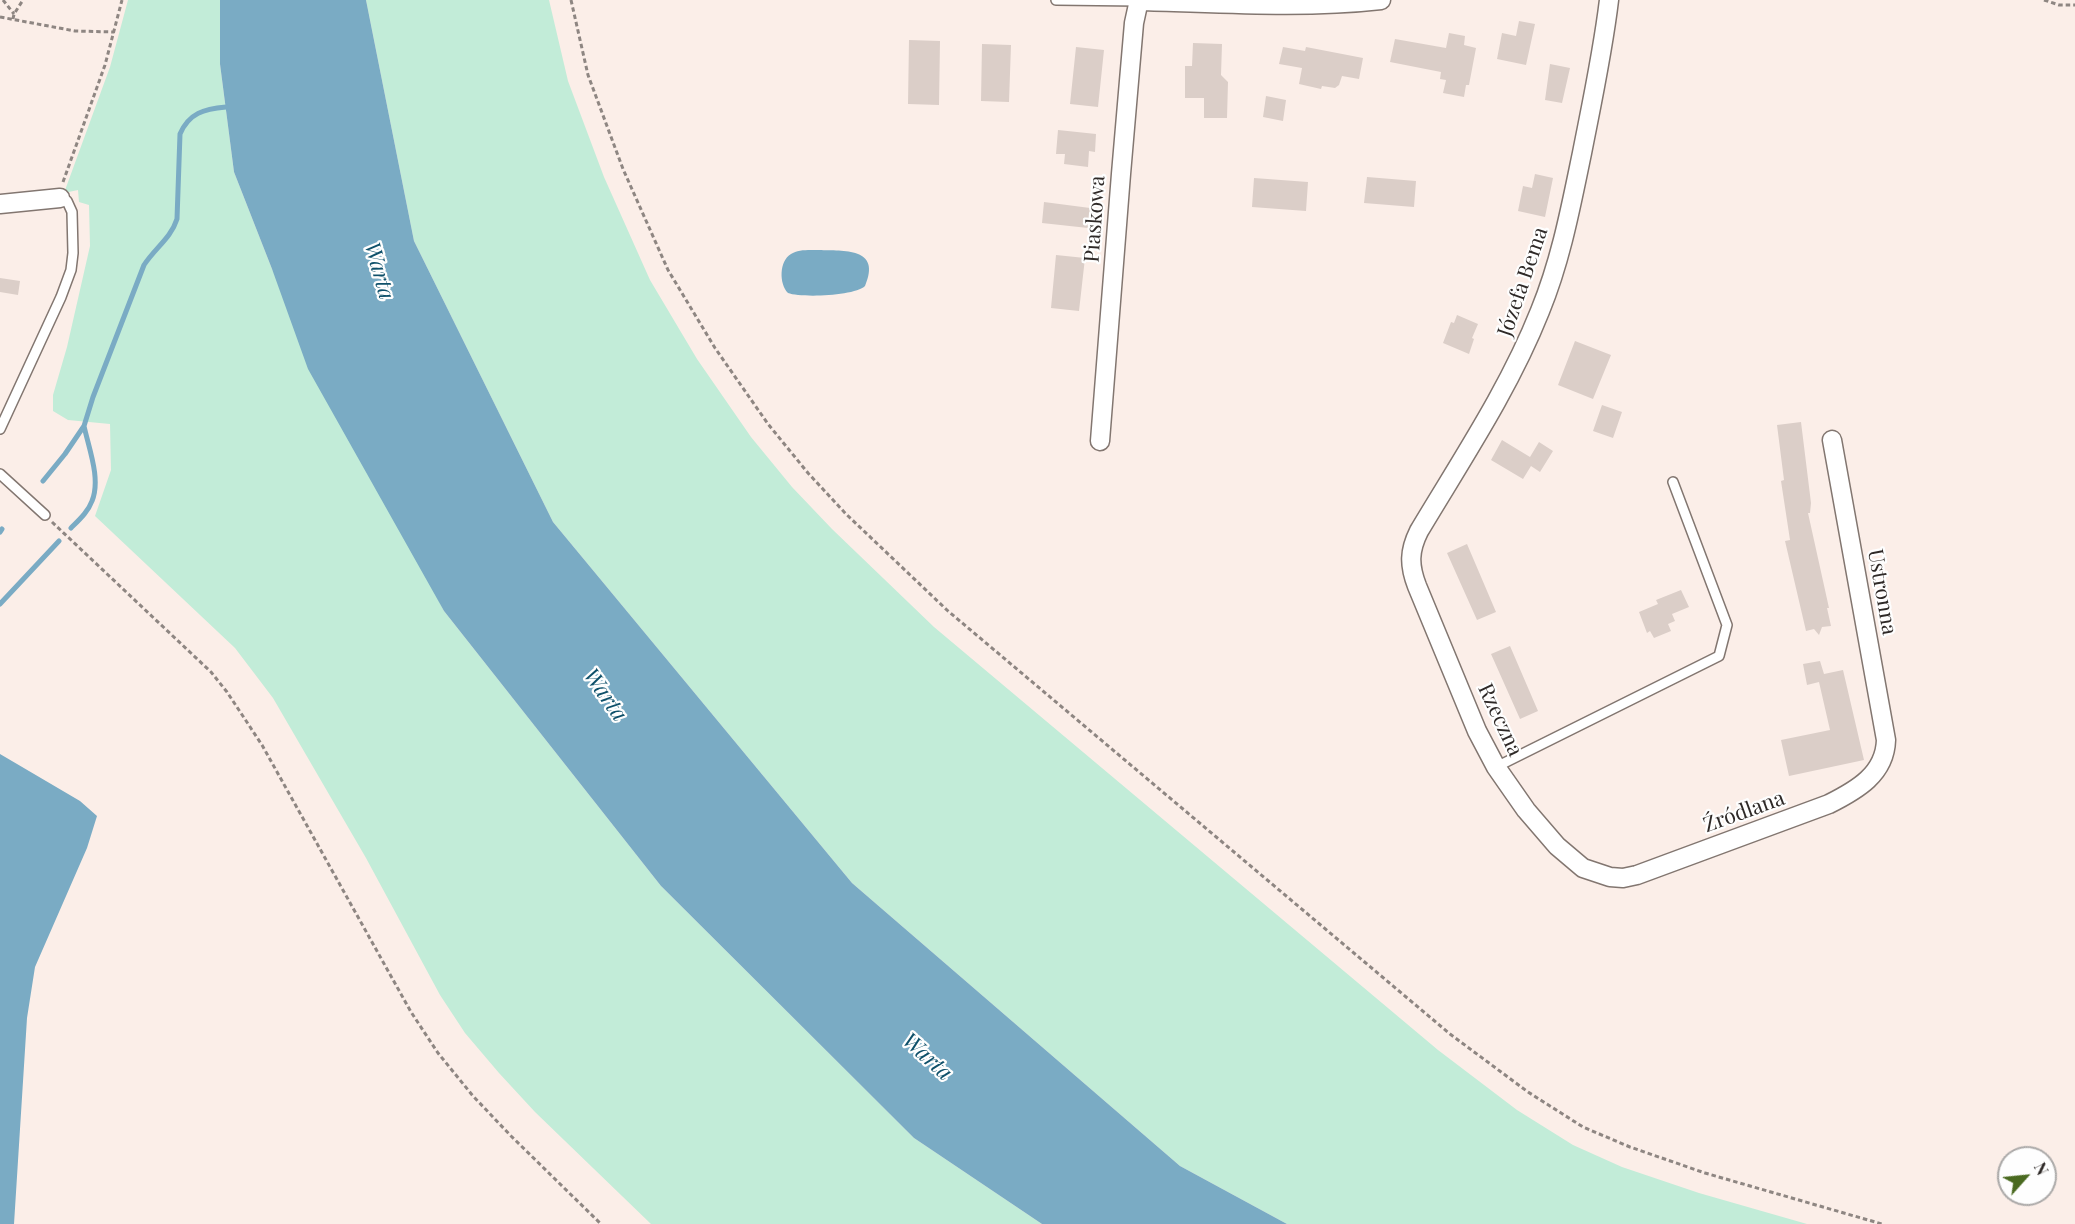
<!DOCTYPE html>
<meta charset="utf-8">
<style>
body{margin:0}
#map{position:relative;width:2075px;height:1224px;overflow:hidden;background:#fbeee8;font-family:"Playfair Display",serif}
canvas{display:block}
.north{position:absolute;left:1997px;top:1146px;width:60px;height:60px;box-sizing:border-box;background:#fefefe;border:2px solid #aba9a8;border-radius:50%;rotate:63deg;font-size:16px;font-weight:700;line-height:24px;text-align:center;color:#2e2927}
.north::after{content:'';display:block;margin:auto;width:21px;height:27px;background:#4a6a20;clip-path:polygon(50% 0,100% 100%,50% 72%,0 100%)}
</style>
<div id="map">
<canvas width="2075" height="1224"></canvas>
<div class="north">N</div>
</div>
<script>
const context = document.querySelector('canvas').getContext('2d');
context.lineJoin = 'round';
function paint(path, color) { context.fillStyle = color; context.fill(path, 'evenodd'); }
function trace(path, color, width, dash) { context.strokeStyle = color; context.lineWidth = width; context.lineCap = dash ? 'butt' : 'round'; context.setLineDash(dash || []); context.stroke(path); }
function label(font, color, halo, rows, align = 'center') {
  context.font = font + ' "Playfair Display",serif'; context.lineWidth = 4.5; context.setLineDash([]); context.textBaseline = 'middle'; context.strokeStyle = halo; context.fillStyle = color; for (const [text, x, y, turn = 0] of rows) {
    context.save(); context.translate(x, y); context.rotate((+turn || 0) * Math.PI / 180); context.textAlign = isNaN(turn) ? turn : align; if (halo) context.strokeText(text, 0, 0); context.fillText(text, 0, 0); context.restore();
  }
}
const green = new Path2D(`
 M128 0H220V64L234 172 272 269 444 611 661 886 914 1138 1042 1224H651L535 1112 499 1073 465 1033 440 995 366 858 273 698 235 648 95 516 111 470 110 424 68 420 53 411V395L67 347 90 246 89 205 79 202 78 190 64 193 110 67Z
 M366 0H549L568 81 604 177 650 280 697 359 751 437 792 487 832 529 934 627 1438 1050 1517 1110 1573 1145 1622 1167 1699 1193 1807 1224H1287L1180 1166 852 883 553 522 414 241Z`);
const water = new Path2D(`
 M220 0H366L414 241 553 522 852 883 1180 1166 1287 1224H1042L914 1138 661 886 444 611 308 369 272 269 234 172 220 64Z
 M819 250C843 251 882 247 865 286 855 296 801 298 788 293 779 284 779 261 791 254 798 249 810 250 819 250Z
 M0 754 80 801 97 816 87 848 35 967 27 1018 14 1224H0Z`);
const stream = new Path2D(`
 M43 481 65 454 84 426 93 397 144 265C155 248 171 238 177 219L180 134C189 113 204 109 226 107
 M71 528C79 520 88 512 92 501 101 479 89 449 84 426
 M0 532 2 529
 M0 604 59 541`);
const building = new Path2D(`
 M1519 21 1535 24 1526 65 1497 59 1502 33 1516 36Z
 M1449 33 1465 36 1464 45 1476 48 1469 85H1466L1464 97 1443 93 1446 80 1440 79 1441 72 1390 62 1395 39 1446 48Z
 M909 40 940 41 939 105 908 104Z
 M1193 43 1222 44 1221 75 1228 82 1227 118H1204V98H1185V66H1192Z
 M982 44 1011 45 1009 102 981 101Z
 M1076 47 1104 50 1098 107 1070 104Z
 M1283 47 1305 51 1306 47 1363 58 1359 79 1342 76 1339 85 1335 88 1322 86 1321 89 1299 84 1302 68 1279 64Z
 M1550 64 1570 68 1562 103 1545 100Z
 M1266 96 1286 100 1283 121 1263 117Z
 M1058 130 1096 134 1095 152 1089 151 1088 167 1064 164 1065 154H1056Z
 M1535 174 1553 178 1545 217 1518 211 1523 186 1532 188Z
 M1367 177 1416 181 1414 207 1364 203Z
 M1254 178 1308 182 1306 211 1252 207Z
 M1044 202 1090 208 1088 228 1042 223Z
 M1056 255 1085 258 1079 311 1051 308Z
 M0 278 20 281 18 295 0 292Z
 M1457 315 1478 324 1472 338 1474 339 1469 354 1443 343 1451 322 1454 323Z
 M1575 341 1611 355 1593 399 1558 385Z
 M1602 405 1622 412 1613 438 1593 431Z
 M1801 422 1811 503 1810 513H1808L1829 608H1827L1831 626 1822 627 1819 635 1814 629 1806 631 1785 541 1790 540 1781 481 1784 480 1777 425Z
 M1502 440 1530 457 1539 442 1553 451 1540 472 1531 466 1523 479 1491 460Z
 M1467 544 1496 612 1477 620 1447 553Z
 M1681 590 1689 607 1672 614 1675 621 1668 624 1671 631 1654 638 1650 631 1647 633 1639 612 1658 604 1656 600Z
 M1510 646 1538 711 1520 719 1491 654Z
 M1820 661 1824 674 1843 670 1864 760 1789 776 1781 740 1830 730 1819 682 1807 685 1803 664Z`);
const path = new Path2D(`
 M3 0 14 14
 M571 0 588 75 623 169 668 270 715 348 768 424 808 473 846 514 948 611 1450 1034 1528 1092 1583 1127 1630 1147 1705 1173 1882 1224
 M2044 0 2059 5H2075
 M0 17 75 31 114 32
 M13 19 14 14 23 0
 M63 182 105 65 122 0
 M52 522 211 672 227 692 262 745 411 1012 438 1053 473 1096 511 1136 601 1224`);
const service = new Path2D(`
 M1056 0 1139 1
 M0 429 61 297 71 270 73 253 72 212 67 201 60 198
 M0 474 45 515
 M1496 767 1719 656 1727 625 1673 482`);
const minor = new Path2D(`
 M1609 0C1603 51 1592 102 1582 153 1571 206 1561 260 1540 311 1509 389 1462 459 1419 531 1409 551 1409 565 1417 586L1477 731 1496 767 1526 810 1557 846 1583 868 1610 877 1623 878 1637 875 1829 804C1857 790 1885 774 1886 740L1832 440
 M1139 1C1220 3 1301 9 1381 0
 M0 204 60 198
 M1100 441 1121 174 1134 23 1139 0`);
const streetNames = [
 ["Piaskowa",1095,219,-86],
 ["Józefa Bema",1523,282,-71],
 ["Ustronna",1882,592,80],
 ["Rzeczna",1500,720,65],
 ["Źródlana",1744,812,-20]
];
const waterNames = [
 ["Warta",379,271,74],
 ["Warta",605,695,55],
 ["Warta",927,1057,42]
];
paint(green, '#c2ecd8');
paint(water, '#7aabc4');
trace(stream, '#7aabc4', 5);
paint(building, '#dbcec8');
trace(service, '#827670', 12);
trace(minor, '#827670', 21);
trace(path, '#8e8682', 3, [4.5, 3]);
trace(service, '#fff', 9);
trace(minor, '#fff', 18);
label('21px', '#2e2927', '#fefefe', streetNames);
label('italic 22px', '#0e506a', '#fefefe', waterNames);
</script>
